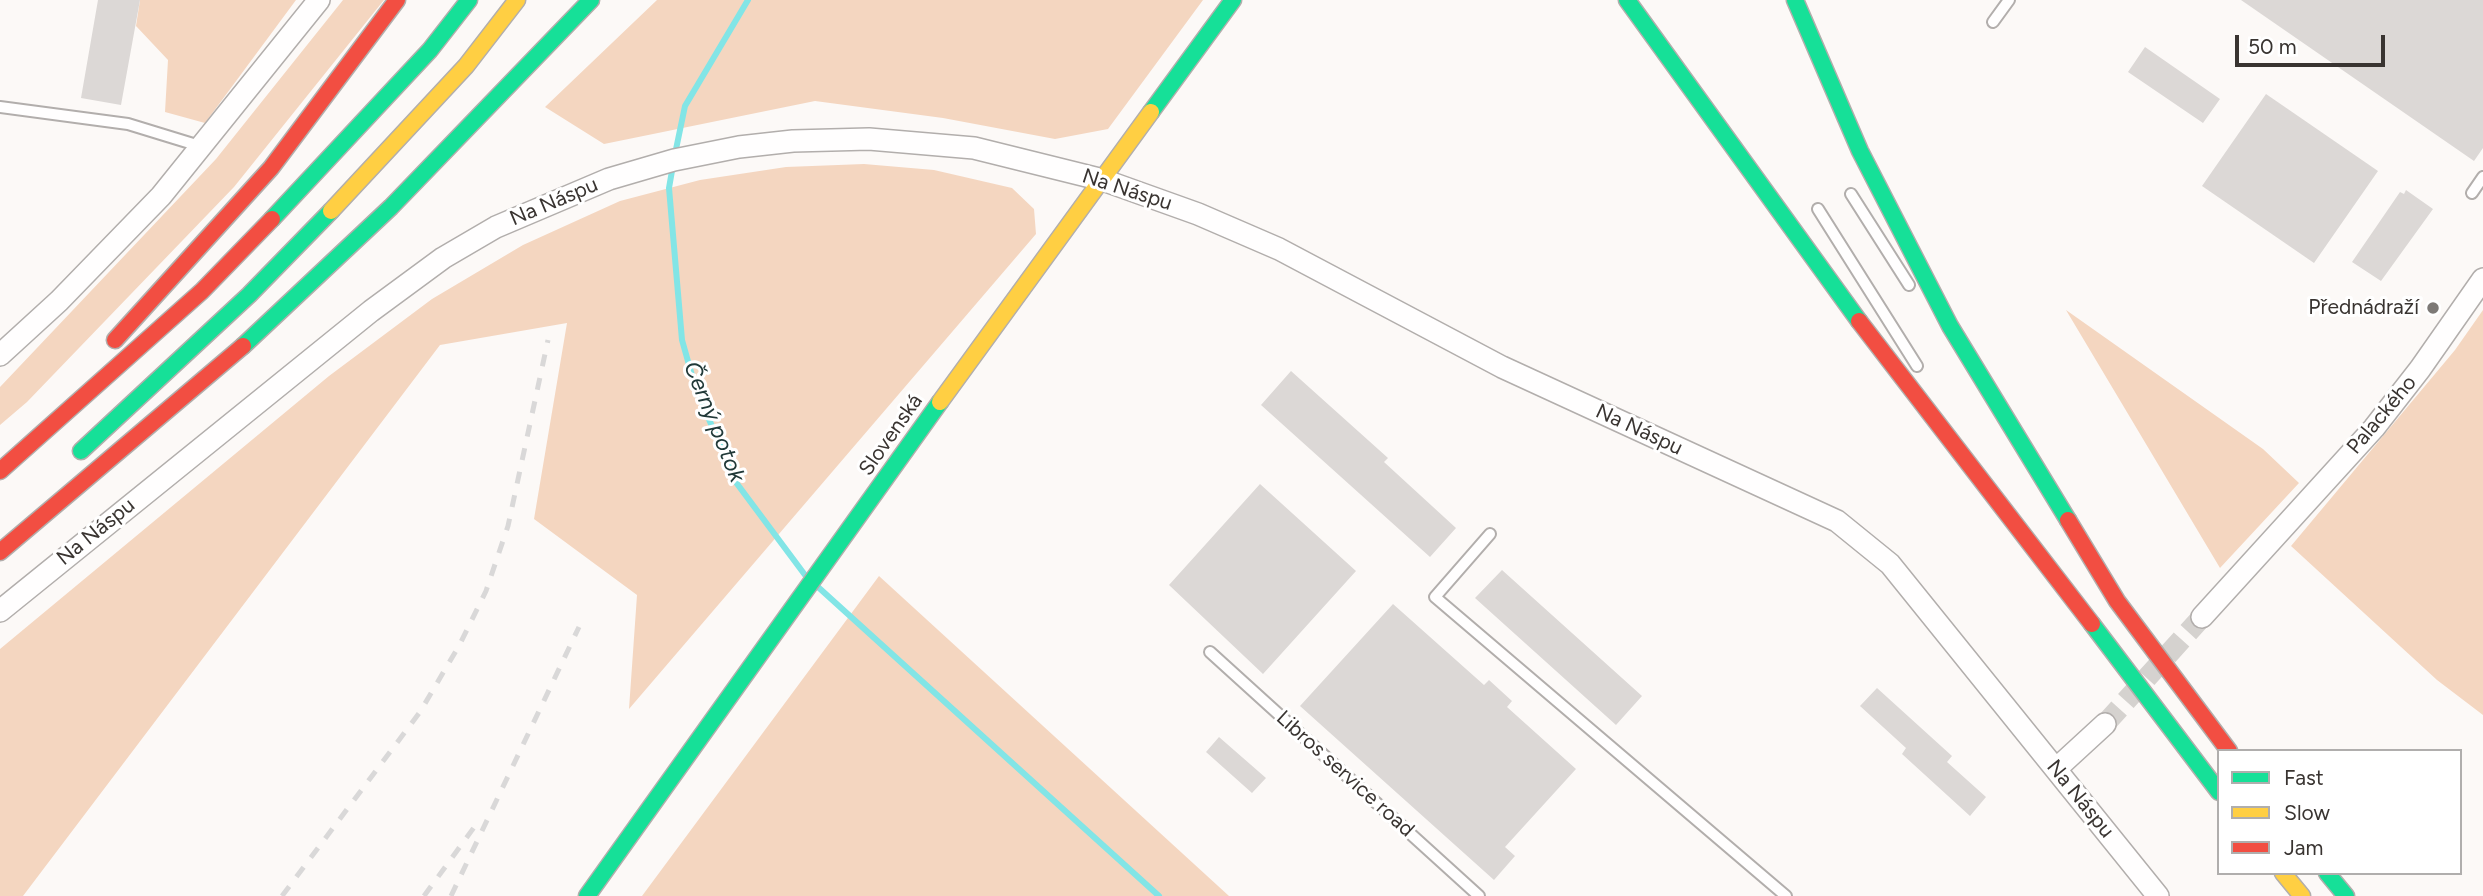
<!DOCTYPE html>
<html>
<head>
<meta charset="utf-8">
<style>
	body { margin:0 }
	#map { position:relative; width:2483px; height:896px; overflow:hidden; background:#fcf9f7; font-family:Figtree,sans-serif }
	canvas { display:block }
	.legend { position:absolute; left:2217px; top:749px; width:245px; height:126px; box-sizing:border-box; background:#fff; border:2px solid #b0aead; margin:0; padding:9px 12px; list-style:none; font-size:21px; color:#393431 }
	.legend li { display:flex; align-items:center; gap:14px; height:35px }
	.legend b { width:35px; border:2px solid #b0aead }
	.scale { position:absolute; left:2235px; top:35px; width:150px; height:32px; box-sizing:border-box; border:4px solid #393431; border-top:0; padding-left:9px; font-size:21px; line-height:24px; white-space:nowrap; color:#393431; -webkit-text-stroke:5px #fff; paint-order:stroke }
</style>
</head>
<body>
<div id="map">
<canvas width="2483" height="896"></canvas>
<ul class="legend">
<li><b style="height:9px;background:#16e098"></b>Fast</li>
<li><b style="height:9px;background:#ffcf43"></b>Slow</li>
<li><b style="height:9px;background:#f24e42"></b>Jam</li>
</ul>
<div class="scale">50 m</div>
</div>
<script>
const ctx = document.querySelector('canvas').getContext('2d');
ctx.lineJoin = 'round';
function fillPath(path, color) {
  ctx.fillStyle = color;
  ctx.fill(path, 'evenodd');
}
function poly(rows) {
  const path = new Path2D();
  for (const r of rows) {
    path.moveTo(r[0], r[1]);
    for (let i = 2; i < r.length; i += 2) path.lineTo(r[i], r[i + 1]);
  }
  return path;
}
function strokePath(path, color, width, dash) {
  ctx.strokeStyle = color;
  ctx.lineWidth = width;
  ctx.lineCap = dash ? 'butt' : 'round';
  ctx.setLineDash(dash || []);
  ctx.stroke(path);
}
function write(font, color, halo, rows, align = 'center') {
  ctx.font = font + ' Figtree,sans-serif';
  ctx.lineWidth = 6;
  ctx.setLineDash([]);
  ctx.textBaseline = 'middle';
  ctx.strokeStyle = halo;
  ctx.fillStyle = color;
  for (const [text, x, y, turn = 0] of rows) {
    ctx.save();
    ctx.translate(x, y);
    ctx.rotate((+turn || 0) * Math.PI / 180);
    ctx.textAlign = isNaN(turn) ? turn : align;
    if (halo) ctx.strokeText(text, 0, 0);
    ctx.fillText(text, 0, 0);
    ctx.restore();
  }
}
fillPath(poly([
	[140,0,296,0,205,123,165,112,168,60,136,26],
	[343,0,384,0,234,187,27,402,0,425,0,387,216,159],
	[657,0,1203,0,1108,129,1055,139,943,118,815,101,604,144,545,107],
	[864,164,934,170,1012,188,1034,209,1036,234,629,709,637,595,534,519,567,323,440,345,23,896,0,896,0,649,329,376,432,299,523,245,620,201,700,180,786,167],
	[2066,310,2263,449,2299,483,2220,568],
	[2483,310,2483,715,2437,680,2291,546,2455,350],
	[879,576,1229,896,642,896]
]), '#f4d6c0');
strokePath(poly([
	[675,154,685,106,748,0],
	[673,165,669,188,682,340,695,386,735,481,805,575],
	[818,587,1159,896]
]), '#82e5e6', 6);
fillPath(poly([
	[98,0,140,0,121,105,81,98],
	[2241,0,2483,0,2483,148,2474,161],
	[2145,47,2220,99,2203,123,2128,72],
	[2266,94,2378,171,2314,263,2202,186],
	[2406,190,2433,209,2381,281,2352,262,2400,192,2404,194],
	[1291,371,1388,458,1384,462,1456,528,1430,557,1261,405],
	[1260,484,1356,571,1263,674,1169,585],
	[1502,570,1642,696,1616,725,1475,598],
	[1393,604,1484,685,1489,680,1512,701,1507,707,1576,769,1505,847,1515,856,1494,880,1300,706],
	[1877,688,1952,756,1947,762,1986,797,1970,816,1902,754,1906,748,1860,706],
	[1219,737,1266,778,1252,793,1206,752]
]), '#dcd8d6');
strokePath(poly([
	[2105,724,2202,617]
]), '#d5d2cf', 21, [21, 10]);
const lane = poly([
	[1993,22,2009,0],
	[0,107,128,124,203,147],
	[2472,193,2483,177],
	[1851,194,1909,285],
	[1818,209,1917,366],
	[1490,534,1435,597,1786,896],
	[1210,652,1479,896]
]);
const street = poly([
	[0,355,59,301,161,196,319,0],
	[0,611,371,311,443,258,496,227,609,179,674,160,739,147,793,141,869,139,974,148,1103,180,1198,214,1279,249,1502,367,1837,521,1890,564,2158,896],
	[2202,617,2374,428,2420,369,2483,279],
	[2056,769,2105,724]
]);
const fast = poly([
	[1627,0,1859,321],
	[1795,0,1860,151,1950,326,2068,520],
	[1151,112,1233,0],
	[272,219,430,50,469,0],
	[243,346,391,207,591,0],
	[81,451,249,295,331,211],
	[2092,624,2219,792],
	[2327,873,2346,896],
	[587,896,940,402]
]);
const slow = poly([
	[331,211,466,66,517,0],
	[940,402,1151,112],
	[2283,873,2302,896]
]);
const jam = poly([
	[1859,321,2092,624],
	[115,340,271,168,397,0],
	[0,471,202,291,272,219],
	[2068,520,2117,601,2229,751],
	[0,552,243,346]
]);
strokePath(lane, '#b2aeac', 14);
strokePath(street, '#b2aeac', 24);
strokePath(fast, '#b2aeac', 19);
strokePath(slow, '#b2aeac', 19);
strokePath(jam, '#b2aeac', 19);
strokePath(lane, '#fffefe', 10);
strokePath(street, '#fffefe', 21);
strokePath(fast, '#16e098', 16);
strokePath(slow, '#ffcf43', 16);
strokePath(jam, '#f24e42', 16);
strokePath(poly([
	[282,896,420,712,460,644,486,591,508,526,548,340],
	[424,896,478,822],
	[451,896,579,627]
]), '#d9d8d8', 5, [12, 12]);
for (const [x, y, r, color] of [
	[2433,308,7,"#7d7976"]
]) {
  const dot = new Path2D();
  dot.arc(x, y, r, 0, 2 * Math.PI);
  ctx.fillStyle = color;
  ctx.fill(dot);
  strokePath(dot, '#fff', 2.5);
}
write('21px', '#393431', '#fff', [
	["Na Náspu",1127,190,18],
	["Na Náspu",554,202,-23],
	["Palackého",2382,415,-50],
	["Na Náspu",1639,430,25],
	["Slovenská",891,435,-55],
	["Na Náspu",96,532,-39],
	["Libros service road",1345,774,42],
	["Na Náspu",2080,799,51]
]);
write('21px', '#393431', '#fff', [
	["Přednádraží",2419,308]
], 'right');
write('italic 23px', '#213938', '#fff', [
	["Černý potok",714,422,68]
]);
</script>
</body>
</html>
